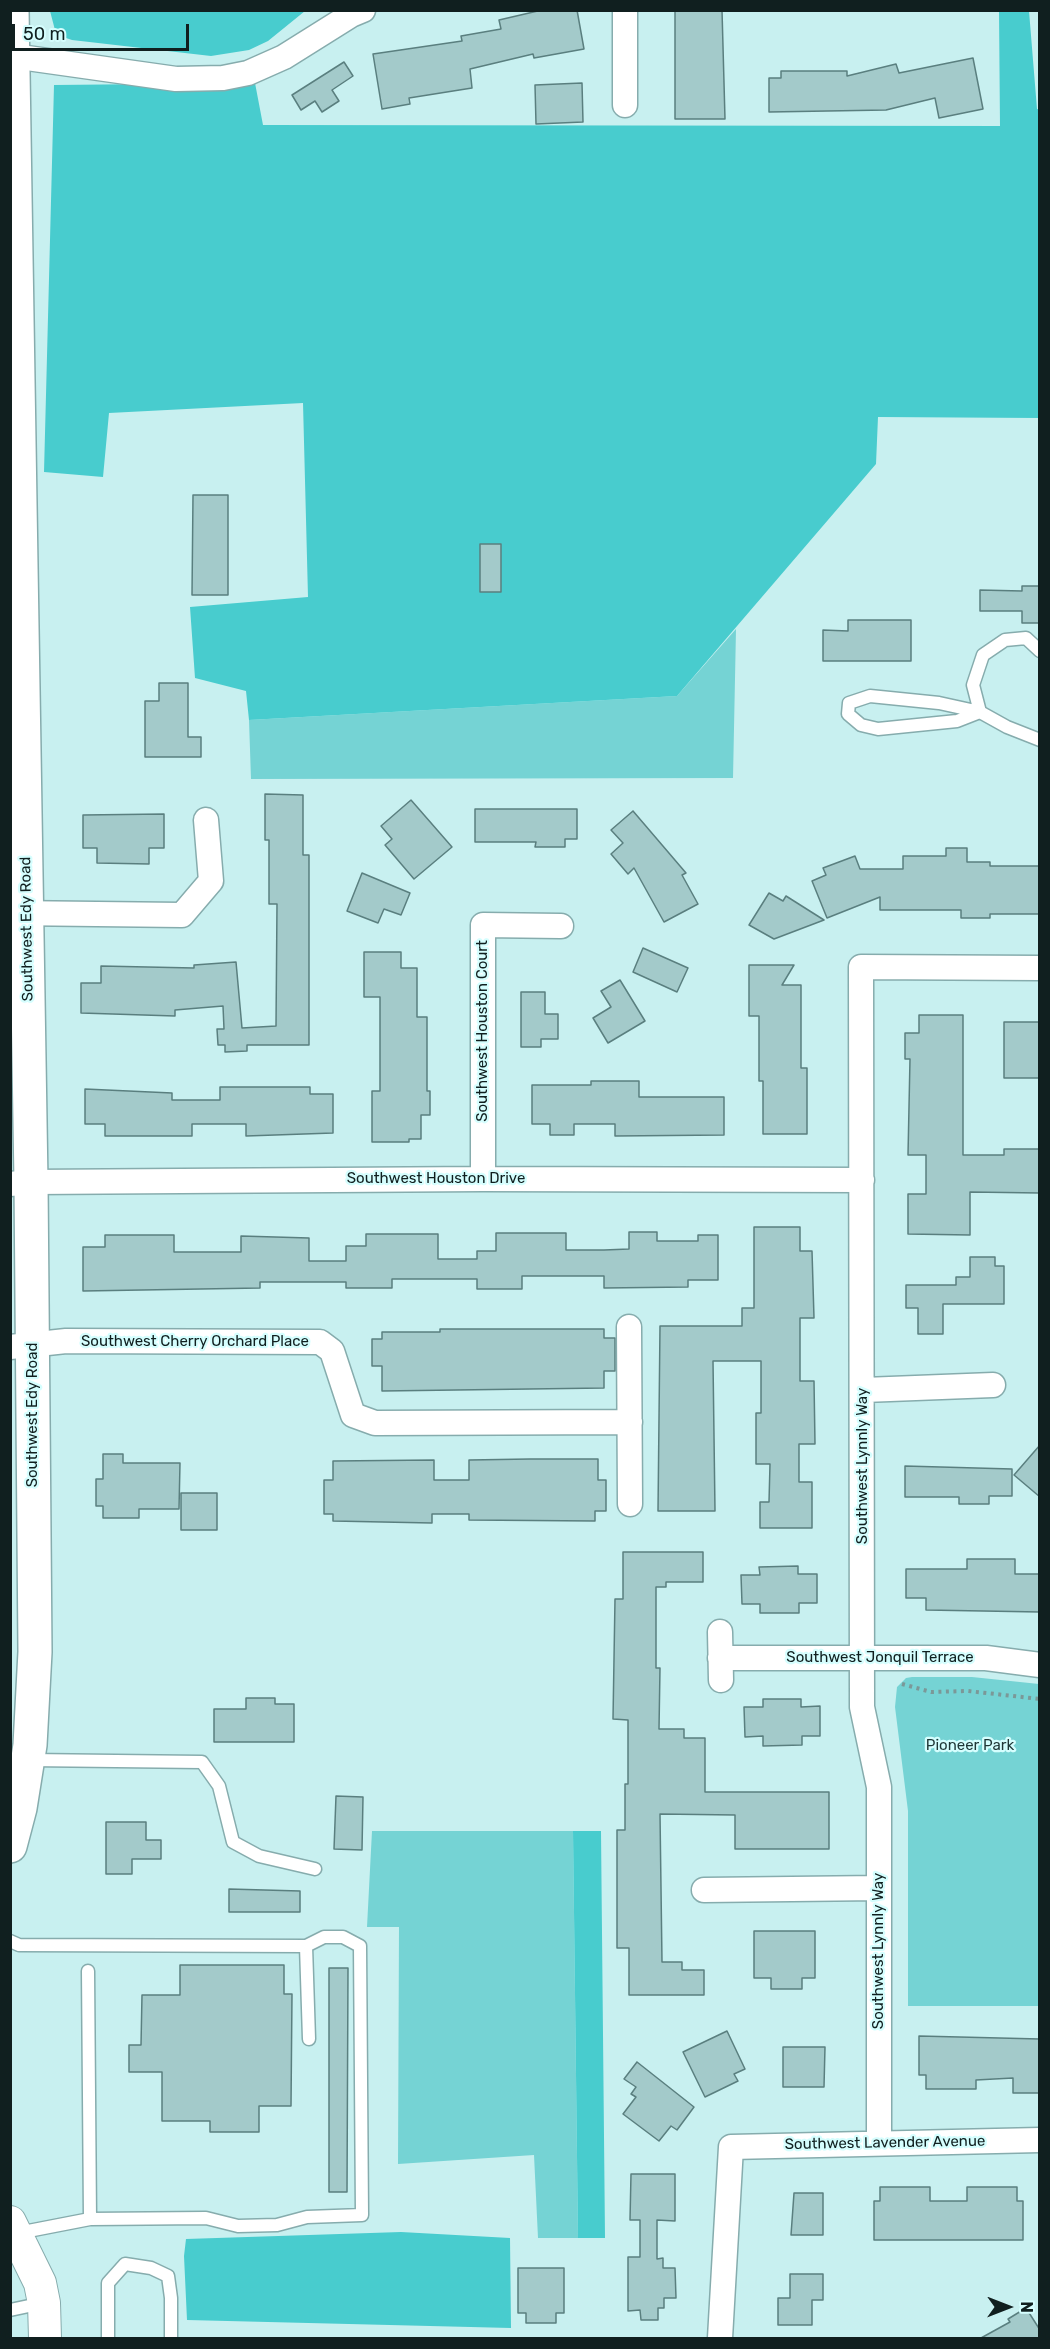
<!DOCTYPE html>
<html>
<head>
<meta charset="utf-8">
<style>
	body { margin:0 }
	#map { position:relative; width:1050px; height:2349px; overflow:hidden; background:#c8f0f0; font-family:Rubik,sans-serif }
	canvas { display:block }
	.frame { position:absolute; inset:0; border:12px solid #101f1f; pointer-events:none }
	.north { position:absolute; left:978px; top:2277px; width:60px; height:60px; -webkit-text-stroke:4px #d5fefe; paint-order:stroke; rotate:90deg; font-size:16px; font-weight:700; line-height:24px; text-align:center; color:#101f1f }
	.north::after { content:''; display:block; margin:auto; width:21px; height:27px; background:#101f1f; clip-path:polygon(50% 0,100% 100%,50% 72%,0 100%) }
	.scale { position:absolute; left:12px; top:24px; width:177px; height:27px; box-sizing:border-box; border:3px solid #101f1f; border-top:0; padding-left:8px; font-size:18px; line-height:21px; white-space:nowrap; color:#101f1f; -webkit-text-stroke:4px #d5fefe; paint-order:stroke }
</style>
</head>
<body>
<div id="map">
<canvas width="1050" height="2349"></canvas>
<div class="frame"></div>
<div class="north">N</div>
<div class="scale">50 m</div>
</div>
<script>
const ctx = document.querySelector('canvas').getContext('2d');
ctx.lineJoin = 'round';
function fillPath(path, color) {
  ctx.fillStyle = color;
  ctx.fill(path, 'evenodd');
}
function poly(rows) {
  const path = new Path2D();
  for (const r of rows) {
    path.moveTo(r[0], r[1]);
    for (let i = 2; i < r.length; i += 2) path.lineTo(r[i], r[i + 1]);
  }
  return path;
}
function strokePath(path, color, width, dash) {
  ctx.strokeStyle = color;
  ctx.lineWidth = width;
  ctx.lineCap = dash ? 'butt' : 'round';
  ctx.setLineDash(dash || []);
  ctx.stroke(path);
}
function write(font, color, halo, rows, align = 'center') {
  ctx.font = font + ' Rubik,sans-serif';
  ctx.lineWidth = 4.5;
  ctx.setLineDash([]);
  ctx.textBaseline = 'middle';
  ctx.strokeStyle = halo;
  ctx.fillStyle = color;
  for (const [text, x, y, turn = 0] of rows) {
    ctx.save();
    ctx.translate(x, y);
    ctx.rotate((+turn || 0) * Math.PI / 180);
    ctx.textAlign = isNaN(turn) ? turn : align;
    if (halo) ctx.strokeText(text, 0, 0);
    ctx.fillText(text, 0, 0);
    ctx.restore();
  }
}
fillPath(poly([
	[736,629,733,778,251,779,249,720,677,696],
	[912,1677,972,1677,1039,1684,1039,2006,908,2006,908,1811,895,1707,897,1687,906,1678],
	[372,1831,573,1831,578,2238,538,2238,534,2155,398,2164,399,1927,367,1927]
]), '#75d3d4');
fillPath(poly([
	[50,11,50,10,305,11,268,41,249,50,211,56,72,40,60,36,55,30],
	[999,11,1029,11,1037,109,1040,110,1039,418,878,417,876,464,677,696,249,720,246,691,195,678,190,607,308,597,303,403,109,413,103,477,44,472,54,85,255,83,263,125,1000,126],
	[573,1831,601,1831,605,2238,578,2238],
	[401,2232,510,2238,511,2328,187,2320,184,2256,186,2239]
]), '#48ccce');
const building = poly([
	[542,10,577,10,584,49,534,58,533,54,470,69,472,88,409,98,410,104,382,109,373,54,462,41,461,36,501,29,499,20,542,10],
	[675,10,722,10,725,119,675,119,675,10],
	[973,58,983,109,939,118,935,98,886,110,769,112,769,78,781,78,781,71,847,71,847,76,896,64,899,73,973,58],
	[344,62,353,76,332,90,339,101,322,112,315,101,301,110,292,95,344,62],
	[582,83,583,122,536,124,535,85,582,83],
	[193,495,228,495,228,595,192,595,193,495],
	[480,544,501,544,501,592,480,592,480,544],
	[1022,586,1040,586,1040,623,1022,623,1022,611,980,611,980,590,1022,591,1022,586],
	[848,620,911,620,911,661,823,661,823,630,848,631,848,620],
	[159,683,188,683,188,737,201,737,201,757,145,757,145,701,159,701,159,683],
	[265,794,303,795,303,855,309,855,309,1045,247,1045,247,1051,225,1052,225,1045,218,1045,217,1029,224,1029,223,1006,175,1010,175,1016,81,1013,81,983,101,983,101,966,194,968,194,965,236,962,242,1028,276,1026,277,904,269,904,269,840,265,840,265,794],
	[411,800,452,847,414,879,385,845,392,839,381,826,411,800],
	[475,809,577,809,577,839,565,839,565,847,535,847,536,842,475,842,475,809],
	[633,811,686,873,682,875,698,904,664,922,634,868,628,874,611,854,623,843,611,830,633,811],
	[164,814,164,848,149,848,149,864,97,863,97,848,83,848,83,815,164,814],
	[946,848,967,848,967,862,990,862,990,866,1040,866,1040,914,990,914,990,918,961,918,961,910,880,910,880,897,827,918,812,881,826,875,823,868,855,856,860,869,903,869,903,856,946,856,946,848],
	[362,873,410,893,401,915,384,909,378,923,347,911,362,873],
	[769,893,783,901,786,896,824,920,774,939,749,925,769,893],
	[643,948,688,968,677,992,633,972,643,948],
	[364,952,401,952,401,968,417,968,417,1017,427,1017,427,1091,430,1091,430,1115,421,1115,421,1139,409,1139,409,1142,372,1142,372,1091,380,1091,380,997,364,997,364,952],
	[749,965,794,965,782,985,801,985,801,1068,807,1068,807,1134,763,1134,763,1081,759,1081,759,1016,749,1016,749,965],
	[620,980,645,1021,608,1043,593,1018,611,1007,601,991,620,980],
	[521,992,545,992,545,1014,558,1014,558,1039,541,1039,541,1047,521,1047,521,992],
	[919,1015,963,1015,963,1155,1004,1155,1004,1149,1040,1149,1040,1193,970,1192,970,1235,908,1234,908,1194,926,1194,926,1155,908,1155,910,1059,905,1059,905,1033,919,1033,919,1015],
	[1004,1022,1040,1022,1040,1078,1004,1078,1004,1022],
	[591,1081,639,1081,639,1097,724,1097,724,1135,615,1136,615,1124,574,1124,574,1135,550,1135,550,1124,532,1124,532,1085,591,1085,591,1081],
	[220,1087,310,1087,310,1094,333,1094,333,1133,246,1136,246,1124,192,1124,192,1136,105,1136,105,1124,85,1124,85,1089,172,1093,172,1100,220,1100,220,1087],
	[754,1227,800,1227,800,1251,812,1251,814,1318,800,1318,800,1381,814,1381,815,1444,799,1444,799,1482,812,1482,812,1528,760,1528,760,1502,769,1502,770,1464,756,1464,756,1413,761,1413,761,1361,713,1361,715,1511,658,1511,660,1326,742,1326,742,1308,754,1308,754,1227],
	[629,1232,657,1232,657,1241,698,1241,698,1235,718,1235,718,1280,688,1280,688,1287,604,1288,604,1276,522,1276,522,1289,477,1289,477,1279,392,1279,392,1288,346,1288,346,1282,260,1282,260,1288,83,1291,83,1247,105,1247,105,1235,174,1235,174,1252,241,1252,241,1236,309,1238,309,1261,346,1261,346,1246,366,1246,366,1234,438,1234,438,1259,477,1259,477,1251,496,1251,496,1233,566,1233,566,1250,604,1250,629,1249,629,1232],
	[970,1257,995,1257,995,1266,1004,1266,1004,1304,943,1304,943,1334,918,1334,918,1308,906,1308,906,1285,956,1285,956,1277,970,1277,970,1257],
	[440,1329,604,1329,604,1338,615,1338,615,1371,604,1371,604,1388,382,1391,382,1366,372,1366,372,1339,382,1339,382,1332,440,1332,440,1329],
	[1040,1445,1040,1497,1014,1475,1040,1445],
	[103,1454,123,1454,123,1463,180,1463,179,1509,139,1509,139,1518,103,1518,103,1506,96,1506,96,1479,103,1479,103,1454],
	[530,1459,598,1459,598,1480,606,1480,606,1511,595,1511,595,1521,469,1520,469,1514,432,1514,432,1523,333,1521,333,1514,324,1514,324,1480,333,1480,333,1461,434,1460,434,1480,469,1480,469,1460,530,1459],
	[905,1466,1012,1469,1012,1496,989,1496,989,1504,959,1504,959,1497,905,1497,905,1466],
	[181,1493,217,1493,217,1530,181,1530,181,1493],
	[623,1552,703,1552,703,1582,666,1582,666,1587,656,1587,656,1668,660,1668,659,1729,684,1729,684,1738,705,1738,705,1792,829,1792,829,1849,735,1849,735,1815,660,1814,662,1962,682,1962,682,1970,704,1970,704,1995,629,1995,629,1948,617,1948,617,1830,625,1830,625,1784,628,1784,628,1720,613,1719,615,1599,623,1599,623,1552],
	[967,1559,1015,1559,1015,1574,1040,1574,1040,1612,926,1610,926,1598,906,1598,906,1569,967,1569,967,1559],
	[798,1566,798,1574,817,1574,817,1603,799,1603,799,1613,760,1613,760,1604,742,1604,741,1575,760,1575,759,1567,798,1566],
	[246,1698,275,1698,275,1704,294,1704,294,1742,214,1742,214,1709,246,1709,246,1698],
	[763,1699,801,1699,801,1707,820,1706,820,1736,802,1736,802,1745,763,1746,763,1736,745,1737,744,1707,763,1707,763,1699],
	[336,1796,363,1797,362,1850,334,1849,336,1796],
	[106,1822,146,1822,146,1840,161,1840,161,1859,132,1859,132,1874,106,1874,106,1822],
	[229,1889,300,1891,300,1912,229,1912,229,1889],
	[754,1931,815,1931,815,1978,802,1978,802,1989,771,1989,771,1978,754,1978,754,1931],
	[180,1965,284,1965,284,1994,292,1994,291,2106,259,2106,259,2132,210,2132,210,2121,162,2121,162,2072,129,2072,129,2045,141,2045,142,1995,180,1995,180,1965],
	[329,1968,348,1968,347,2192,329,2192,329,1968],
	[727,2031,745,2069,734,2074,738,2081,705,2097,683,2052,727,2031],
	[919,2036,1040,2039,1040,2093,1013,2093,1013,2078,976,2080,976,2089,926,2089,926,2075,919,2075,919,2036],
	[783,2047,825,2047,824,2087,783,2087,783,2047],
	[637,2062,694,2107,677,2130,671,2126,659,2141,623,2114,636,2097,631,2094,636,2087,624,2079,637,2062],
	[631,2174,675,2174,675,2221,657,2220,657,2259,663,2258,663,2268,675,2268,676,2298,664,2298,664,2308,658,2308,658,2320,641,2320,640,2310,628,2311,628,2257,640,2257,640,2220,630,2220,631,2174],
	[880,2187,930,2187,930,2201,967,2201,967,2187,1017,2187,1017,2201,1023,2201,1023,2240,874,2240,874,2201,880,2201,880,2187],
	[794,2193,823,2193,823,2235,791,2235,794,2193],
	[518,2268,564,2268,564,2313,556,2313,556,2323,526,2323,526,2313,518,2313,518,2268],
	[790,2274,823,2274,823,2300,812,2300,812,2325,778,2325,778,2298,790,2298,790,2274],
	[1026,2308,1040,2330,1040,2338,981,2338,1010,2322,1008,2319,1026,2308]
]);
fillPath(building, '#a3caca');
strokePath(building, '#5a7f7f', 1.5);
const service = poly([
	[1040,651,1026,638,1005,640,983,655,973,685,980,712,1007,727,1040,740],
	[870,696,939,703,980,712,957,721,878,729,861,725,848,714,849,703,870,696],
	[29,1760,202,1762,219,1786,233,1842,259,1856,315,1869],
	[10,1941,19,1945,306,1946,309,2039],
	[88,1971,90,2219],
	[18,2233,90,2219,206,2218,238,2226,277,2225,307,2217,362,2215,360,1946,343,1937,324,1937,306,1946],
	[10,2310,43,2303],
	[108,2338,108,2283,125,2264,151,2268,168,2276,171,2298,171,2338]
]);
const minor = poly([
	[13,56,176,79,223,78,248,73,284,57,351,15,363,10],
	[625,105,625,10],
	[11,913,182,915,211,881,206,820],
	[483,1179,483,925,561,926],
	[10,1184,31,1182,483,1179,862,1180],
	[629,1327,630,1504],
	[10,1347,66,1341,320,1342,332,1351,353,1415,375,1423,630,1422],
	[864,1390,993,1385],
	[720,1632,721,1680],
	[720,1658,986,1658,1040,1665],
	[704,1890,879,1888],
	[879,2142,879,1787,862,1707,861,967,1040,968],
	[720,2338,731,2147,1040,2140]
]);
const tertiary = poly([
	[10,2222,40,2283,44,2303,45,2338]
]);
const secondary = poly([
	[10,1846,20,1808,30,1745,35,1652,31,1182,12,10]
]);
strokePath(service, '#86acad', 15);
strokePath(minor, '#86acad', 27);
strokePath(tertiary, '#86acad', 34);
strokePath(secondary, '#86acad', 36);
strokePath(poly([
	[902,1684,931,1692,968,1691,1040,1699]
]), '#7b9898', 4, [3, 4.5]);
strokePath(service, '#fff', 12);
strokePath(minor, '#fff', 24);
strokePath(tertiary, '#fff', 32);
strokePath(secondary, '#fff', 33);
write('15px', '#101f1f', '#d5fefe', [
	["Southwest Edy Road",27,929,-91],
	["Southwest Houston Court",483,1031,-90],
	["Southwest Houston Drive",436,1179],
	["Southwest Cherry Orchard Place",195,1342],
	["Southwest Edy Road",33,1415,-90],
	["Southwest Lynnly Way",863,1466,-90],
	["Southwest Jonquil Terrace",880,1658],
	["Southwest Lynnly Way",879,1951,-90],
	["Southwest Lavender Avenue",885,2143,-1]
]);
write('15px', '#1f3636', '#d5fefe', [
	["Pioneer Park",970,1746]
]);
</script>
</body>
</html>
